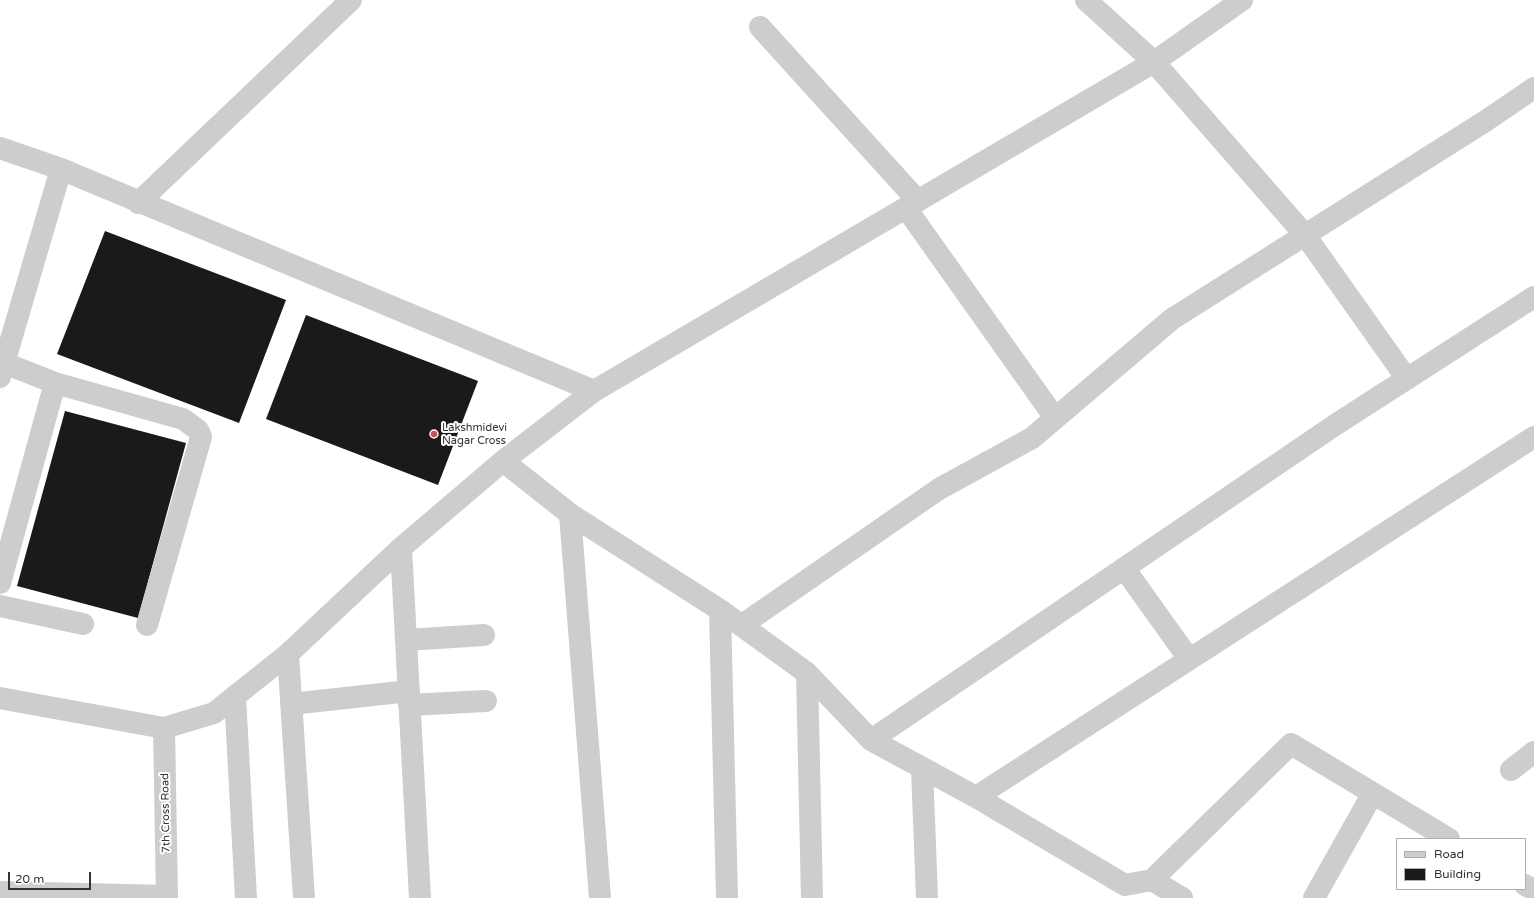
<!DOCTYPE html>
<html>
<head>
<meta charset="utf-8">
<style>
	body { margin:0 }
	#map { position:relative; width:1534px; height:898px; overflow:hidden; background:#fff; font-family:"Varela Round",sans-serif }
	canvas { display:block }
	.legend { position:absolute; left:1396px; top:838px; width:130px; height:52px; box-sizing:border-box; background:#fff; border:1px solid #adadad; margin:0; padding:5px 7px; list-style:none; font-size:12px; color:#333 }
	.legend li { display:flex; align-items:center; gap:8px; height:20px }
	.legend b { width:20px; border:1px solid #adadad }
	.scale { position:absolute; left:8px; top:872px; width:83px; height:18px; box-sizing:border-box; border:2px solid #333; border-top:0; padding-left:5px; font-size:12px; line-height:14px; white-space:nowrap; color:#333; -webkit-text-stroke:3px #fff; paint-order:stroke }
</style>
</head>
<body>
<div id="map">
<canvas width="1534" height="898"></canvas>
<ul class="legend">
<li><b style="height:5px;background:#cdcdcd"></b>Road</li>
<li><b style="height:11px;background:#1a1a1a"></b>Building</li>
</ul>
<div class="scale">20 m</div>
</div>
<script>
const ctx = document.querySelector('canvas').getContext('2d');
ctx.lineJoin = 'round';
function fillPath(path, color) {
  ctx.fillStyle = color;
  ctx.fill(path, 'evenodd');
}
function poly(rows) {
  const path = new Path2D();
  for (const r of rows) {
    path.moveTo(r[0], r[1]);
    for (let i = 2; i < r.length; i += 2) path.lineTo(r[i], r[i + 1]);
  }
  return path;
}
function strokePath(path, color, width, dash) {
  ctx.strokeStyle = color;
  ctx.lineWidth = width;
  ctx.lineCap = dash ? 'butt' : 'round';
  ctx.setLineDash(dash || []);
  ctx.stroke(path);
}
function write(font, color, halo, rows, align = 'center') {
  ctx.font = font + ' "Varela Round",sans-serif';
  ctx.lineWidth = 4;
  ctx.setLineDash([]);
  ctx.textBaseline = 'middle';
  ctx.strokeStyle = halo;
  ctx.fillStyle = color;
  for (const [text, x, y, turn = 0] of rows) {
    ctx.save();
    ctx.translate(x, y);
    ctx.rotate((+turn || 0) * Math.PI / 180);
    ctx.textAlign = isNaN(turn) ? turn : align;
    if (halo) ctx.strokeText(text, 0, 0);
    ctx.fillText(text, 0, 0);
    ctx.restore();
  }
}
fillPath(poly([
	[105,231,286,300,239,423,57,354],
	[306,315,478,381,438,485,266,419],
	[65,411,186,443,138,618,17,586]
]), '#1a1a1a');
strokePath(poly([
	[1086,0,1154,62,1305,235,1407,379],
	[760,27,918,201],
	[0,148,61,169,594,391],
	[138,203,351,0],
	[906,208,1055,418],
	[4,363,55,383,183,419,198,430,201,437,147,625],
	[0,377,61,169],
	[570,514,600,898],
	[401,548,420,898],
	[1124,568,1189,659],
	[0,583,55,383],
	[0,606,83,624],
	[720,610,727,898],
	[742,625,939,489,1032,438,1172,319,1484,122,1534,88],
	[406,640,484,635],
	[288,654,304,898],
	[807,673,871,740,976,797,1125,885,1152,880,1182,898],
	[235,696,246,898],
	[0,698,164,728,214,713,288,654,401,548,503,461],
	[291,704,409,691],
	[409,705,486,701],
	[164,728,167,898],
	[871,740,1335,425,1534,297],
	[922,768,927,898],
	[1511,770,1534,752],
	[976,797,1534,437],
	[1152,880,1291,744,1449,839],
	[1525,885,1534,890],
	[0,892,167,896],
	[812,898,807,673,720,610,570,514,503,461,594,391,1154,62,1242,0],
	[1314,898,1373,793]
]), '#cdcdcd', 22);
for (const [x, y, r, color] of [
	[434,434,4,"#d34c59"]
]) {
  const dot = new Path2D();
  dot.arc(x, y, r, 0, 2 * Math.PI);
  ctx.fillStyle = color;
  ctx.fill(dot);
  strokePath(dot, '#fff', 1.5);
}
write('11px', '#333', '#fff', [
	["Lakshmidevi",442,428],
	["Nagar Cross",442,441]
], 'left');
write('11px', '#333', '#fff', [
	["7th Cross Road",166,813,-91]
]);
</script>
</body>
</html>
